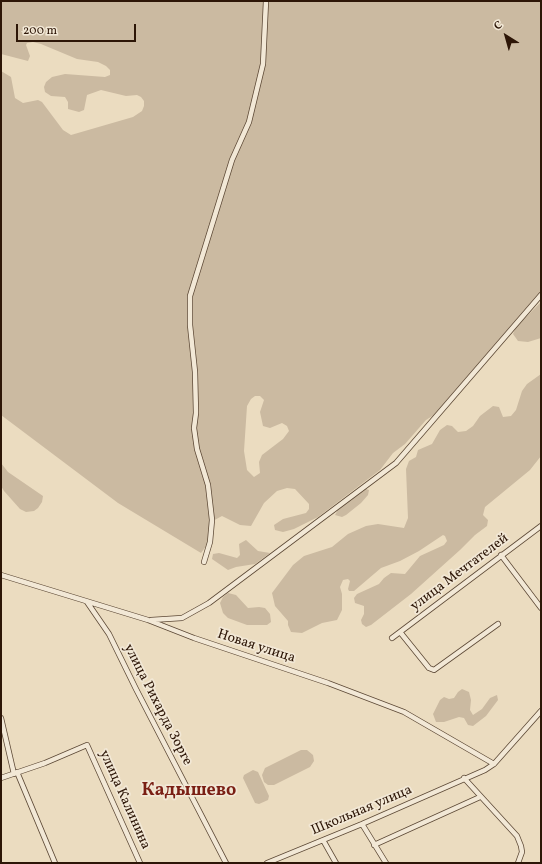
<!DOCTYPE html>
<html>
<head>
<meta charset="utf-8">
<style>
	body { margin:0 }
	#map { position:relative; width:542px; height:864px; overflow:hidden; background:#ebdcc0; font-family:Vollkorn,serif }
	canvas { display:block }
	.frame { position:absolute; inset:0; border:2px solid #2d1607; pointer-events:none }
	.north { position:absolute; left:486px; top:16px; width:40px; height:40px; -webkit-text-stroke:3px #f2e8d6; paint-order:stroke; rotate:323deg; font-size:11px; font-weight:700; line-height:16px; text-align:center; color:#2d1607 }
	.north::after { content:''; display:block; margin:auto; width:14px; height:18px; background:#2d1607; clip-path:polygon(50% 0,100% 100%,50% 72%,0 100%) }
	.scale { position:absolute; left:16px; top:24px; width:120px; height:18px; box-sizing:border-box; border:2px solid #2d1607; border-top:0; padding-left:5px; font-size:12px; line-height:14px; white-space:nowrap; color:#2d1607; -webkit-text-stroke:3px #f2e8d6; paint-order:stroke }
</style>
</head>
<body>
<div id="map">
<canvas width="542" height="864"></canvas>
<div class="frame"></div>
<div class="north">С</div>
<div class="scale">200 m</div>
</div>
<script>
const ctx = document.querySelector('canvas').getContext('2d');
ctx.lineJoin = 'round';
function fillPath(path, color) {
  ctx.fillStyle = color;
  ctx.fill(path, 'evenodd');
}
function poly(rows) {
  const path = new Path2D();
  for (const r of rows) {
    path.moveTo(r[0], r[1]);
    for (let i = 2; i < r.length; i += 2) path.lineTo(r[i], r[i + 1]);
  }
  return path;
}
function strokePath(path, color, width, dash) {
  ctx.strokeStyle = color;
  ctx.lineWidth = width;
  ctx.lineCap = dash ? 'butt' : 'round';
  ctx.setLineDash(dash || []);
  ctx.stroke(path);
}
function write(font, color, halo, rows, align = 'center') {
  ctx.font = font + ' Vollkorn,serif';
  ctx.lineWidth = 3.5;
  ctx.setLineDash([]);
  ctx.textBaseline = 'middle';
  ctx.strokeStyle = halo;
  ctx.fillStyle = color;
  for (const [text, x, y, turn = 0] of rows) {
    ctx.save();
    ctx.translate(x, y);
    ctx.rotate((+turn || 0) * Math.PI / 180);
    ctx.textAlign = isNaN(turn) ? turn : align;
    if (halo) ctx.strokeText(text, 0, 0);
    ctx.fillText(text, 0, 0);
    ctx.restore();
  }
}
fillPath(poly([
	[1,1,541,1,541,291,434,415,426,420,405,444,393,453,380,470,318,517,294,529,283,532,275,530,274,525,283,519,306,513,309,509,309,504,295,489,287,488,277,491,264,503,251,526,240,525,222,516,211,522,207,545,201,553,118,503,1,415,1,71,11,77,15,98,23,103,38,100,42,102,63,130,71,135,133,117,142,111,144,106,144,101,141,97,137,95,126,96,101,90,87,95,84,110,79,112,68,109,68,102,65,97,51,96,45,92,44,87,46,82,52,77,65,74,105,77,110,75,110,70,106,66,98,62,77,59,41,44,33,42,27,43,26,45,30,56,28,61,1,54],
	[255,396,260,396,264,400,260,412,263,426,270,428,282,423,287,426,289,431,283,439,262,455,259,462,260,473,254,477,247,470,244,451,247,406,251,399],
	[541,302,541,338,528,342,518,341,513,334,516,327],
	[541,374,541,456,530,470,485,507,483,515,488,520,487,526,475,535,460,550,411,594,371,625,366,627,362,624,361,620,364,614,364,606,355,603,354,598,357,594,379,584,384,578,391,573,405,574,420,556,444,545,447,541,445,536,443,535,419,551,400,561,381,568,354,591,349,591,348,589,350,581,348,579,343,580,340,587,342,594,342,610,337,620,322,623,302,633,291,632,288,625,288,621,275,606,272,593,293,565,304,556,332,547,348,534,366,526,378,524,404,528,408,518,406,469,409,461,416,457,418,450,432,444,440,430,447,425,452,426,458,432,466,431,473,426,480,416,493,406,499,407,503,417,511,416,516,410,522,391,527,384],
	[1,463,8,472,43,496,42,502,38,508,34,511,26,512,20,509,4,491,1,486],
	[366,489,369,490,368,495,361,503,346,515,342,517,335,515,339,508],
	[246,540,258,551,270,553,255,564,236,567,228,570,212,559,213,554,219,553,237,558,240,555,239,544],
	[228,593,236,595,248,608,259,607,265,608,270,614,271,622,267,625,247,625,228,618,223,613,220,603,223,597],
	[462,689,469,692,471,700,470,710,473,715,482,709,490,698,497,695,498,700,486,716,473,726,468,725,464,718,459,717,444,722,436,722,433,714,440,700,444,697,449,699,454,698,458,692],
	[301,750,307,750,313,755,314,761,310,767,274,785,268,785,264,782,262,775,265,768],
	[253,770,258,772,269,796,268,800,259,804,255,803,243,778,244,775]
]), '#cbbaa1');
const street = poly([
	[501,555,541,608],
	[204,562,210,542,212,520,208,485,197,449,194,428,196,413,195,372,190,325,190,296,232,160,249,122,263,64,266,1],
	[1,575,148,620,194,638,328,683,404,712,494,764],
	[87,602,109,634,136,689,226,863],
	[151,620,182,618,209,603,396,463,541,295],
	[400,632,429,668,434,670,498,624],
	[392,638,541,526],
	[1,718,14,774],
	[17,772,55,863],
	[1,778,45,763,87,745,140,863],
	[464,778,517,836,521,846,522,852,518,863],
	[362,824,386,863],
	[323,840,336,863],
	[374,845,480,797],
	[267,863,362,824,485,770,494,764,541,711]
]);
strokePath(street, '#5c4835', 6);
strokePath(street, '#f2e8d6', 4.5);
write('14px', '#2d1607', '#f2e8d6', [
	["улица Мечтателей",460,573,-37],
	["Новая улица",256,647,18],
	["улица Рихарда Зорге",157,705,63],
	["улица Калинина",124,800,66],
	["Школьная улица",362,811,-23]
]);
write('bold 18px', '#7a1f14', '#f2e8d6', [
	["Кадышево",189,792]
]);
</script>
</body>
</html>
